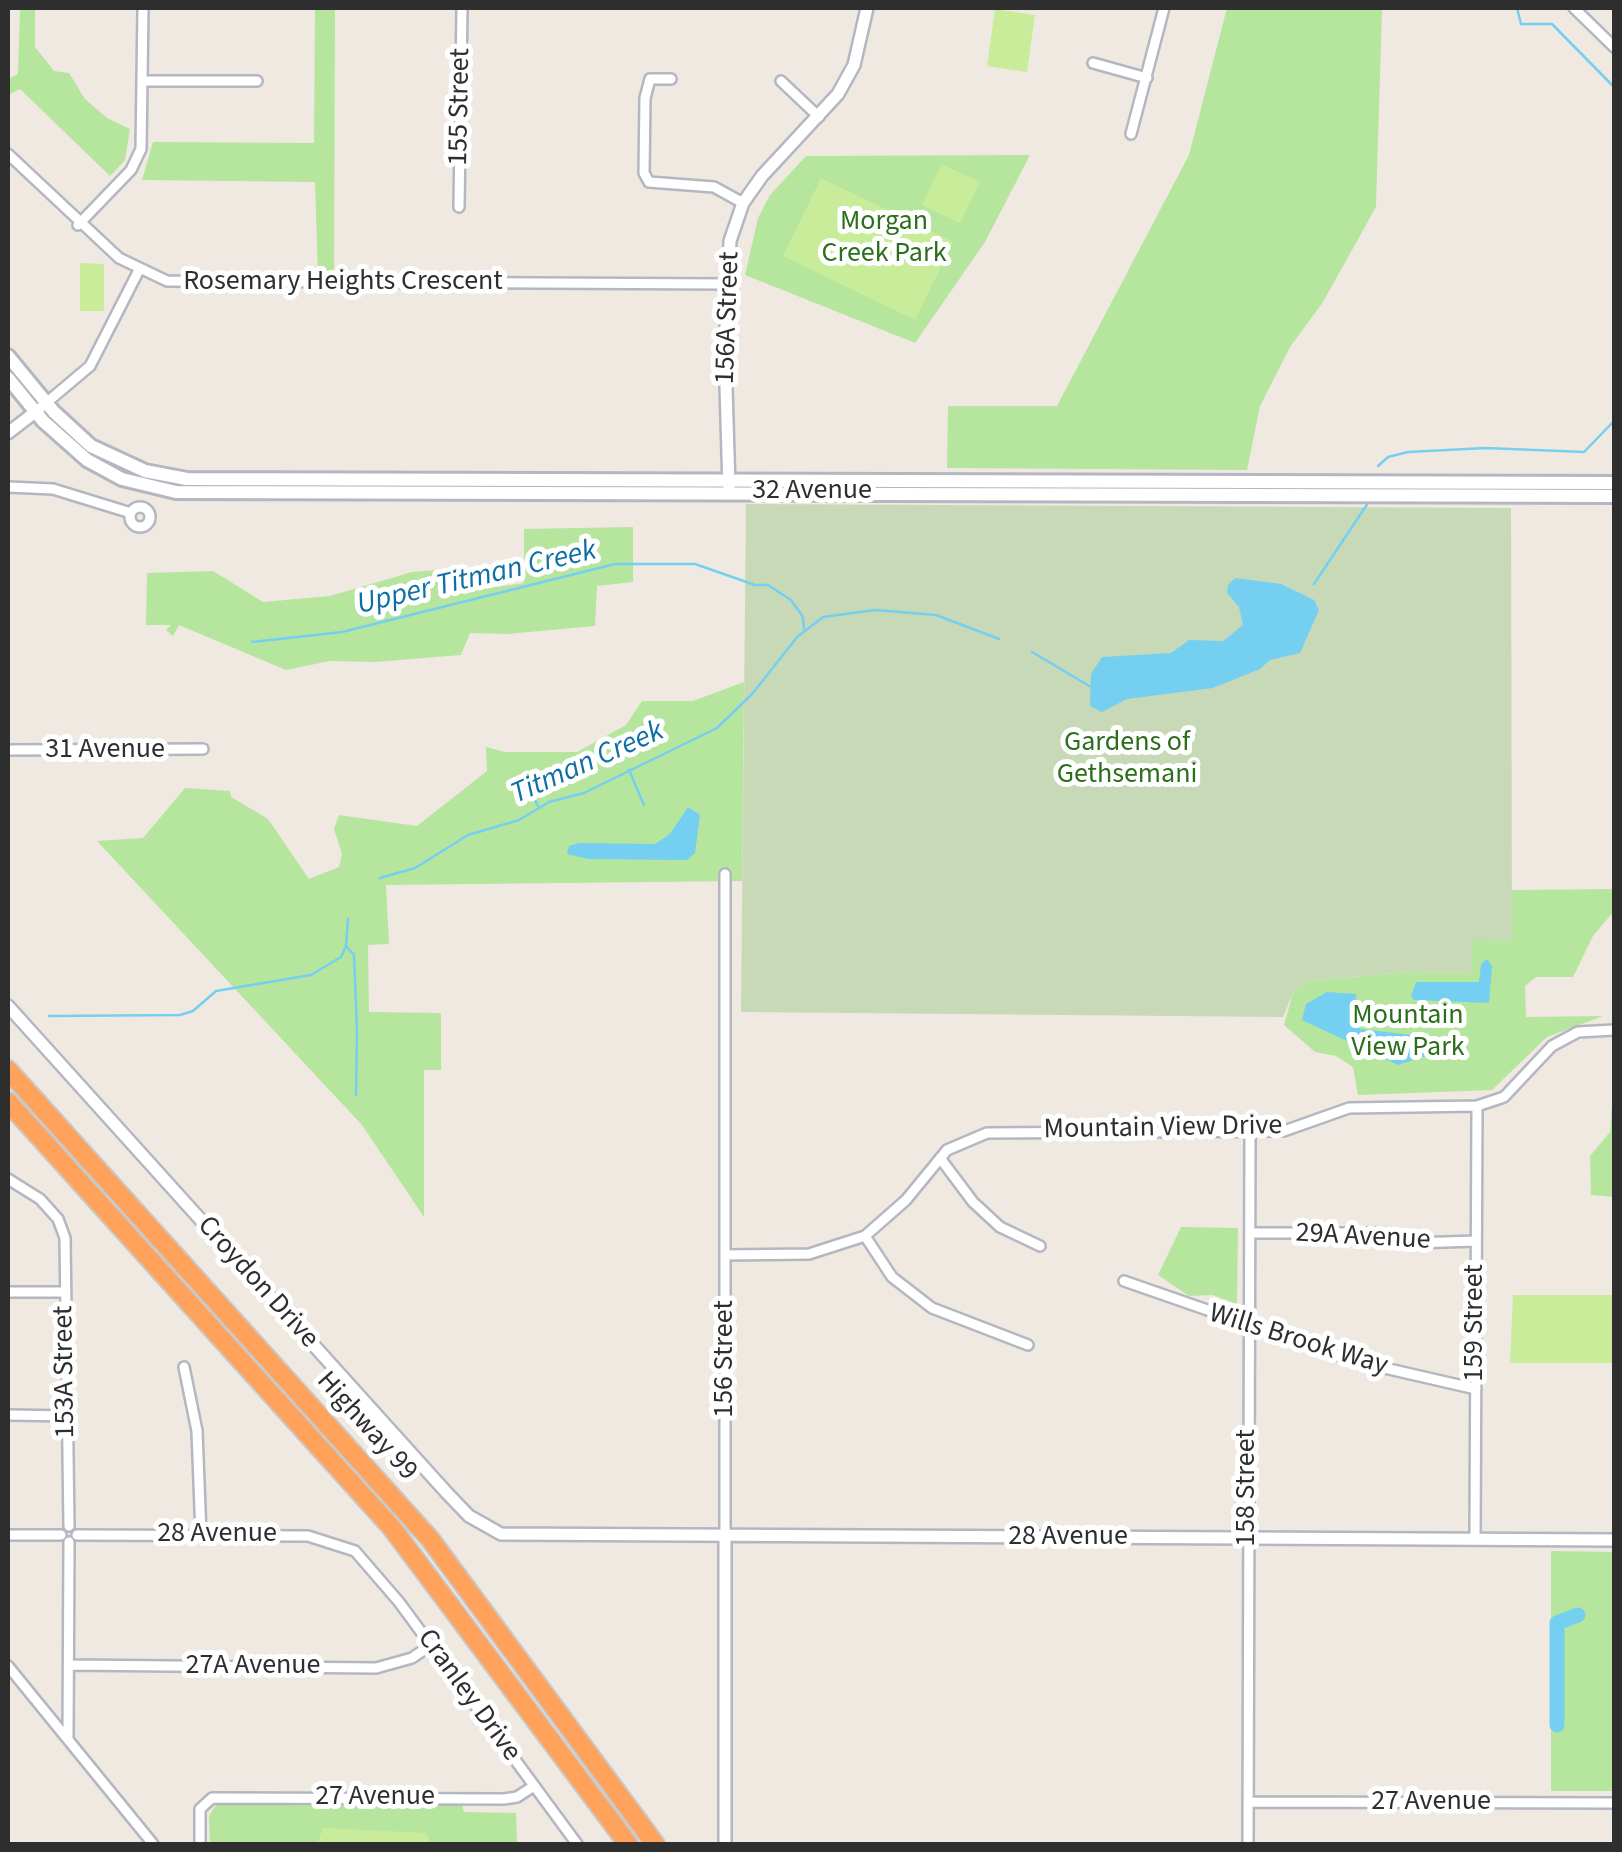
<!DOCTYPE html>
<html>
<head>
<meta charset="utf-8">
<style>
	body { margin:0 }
	#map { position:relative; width:1622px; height:1852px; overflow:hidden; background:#efe9e1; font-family:"Source Sans 3",sans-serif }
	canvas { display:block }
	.frame { position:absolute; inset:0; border:10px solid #2e2e2e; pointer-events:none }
</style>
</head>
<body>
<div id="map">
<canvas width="1622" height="1852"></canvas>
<div class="frame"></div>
</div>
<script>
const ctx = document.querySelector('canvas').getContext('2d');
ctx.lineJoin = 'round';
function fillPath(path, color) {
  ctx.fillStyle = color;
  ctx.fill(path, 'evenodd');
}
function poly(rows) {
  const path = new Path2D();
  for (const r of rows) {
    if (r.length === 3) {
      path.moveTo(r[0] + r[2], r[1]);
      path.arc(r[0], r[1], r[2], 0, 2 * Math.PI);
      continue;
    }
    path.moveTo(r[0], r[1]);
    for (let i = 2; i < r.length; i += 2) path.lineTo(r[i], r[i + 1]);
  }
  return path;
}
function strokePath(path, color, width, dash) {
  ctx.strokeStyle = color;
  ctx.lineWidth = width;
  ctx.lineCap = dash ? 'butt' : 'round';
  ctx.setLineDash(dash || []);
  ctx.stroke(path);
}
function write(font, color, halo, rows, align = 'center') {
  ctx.font = font + ' "Source Sans 3",sans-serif';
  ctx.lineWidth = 10;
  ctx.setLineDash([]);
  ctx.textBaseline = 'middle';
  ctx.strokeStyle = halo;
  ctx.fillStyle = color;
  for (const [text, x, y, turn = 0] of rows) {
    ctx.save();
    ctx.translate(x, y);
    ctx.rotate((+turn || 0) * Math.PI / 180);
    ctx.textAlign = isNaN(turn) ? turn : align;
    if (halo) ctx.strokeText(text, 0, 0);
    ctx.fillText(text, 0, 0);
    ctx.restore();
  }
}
fillPath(poly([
	[20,8,35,8,35,47,54,71,69,73,85,99,107,118,130,129,125,160,110,176,20,89,8,95,8,79,18,74],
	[315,8,335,8,334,278,318,278,315,182,142,180,153,142,314,143],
	[1227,8,1382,8,1376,207,1323,302,1290,347,1260,406,1247,470,947,468,948,406,1057,406,1189,155],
	[1030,155,985,242,915,343,745,275,758,218,770,195,806,156],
	[633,527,633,582,597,586,595,626,507,634,470,633,461,655,375,662,330,661,286,670,179,625,173,636,166,630,171,625,146,625,147,573,213,571,263,602,330,596,412,572,463,568,463,592,524,583,524,529],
	[744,682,742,881,386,885,389,944,368,945,369,1012,441,1013,441,1070,424,1070,424,1217,362,1125,97,841,143,838,185,788,230,791,231,797,268,819,309,879,339,867,342,854,334,829,339,815,417,826,487,771,486,747,505,752,577,752,626,725,642,701,693,701],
	[1614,889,1614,911,1593,936,1573,977,1536,977,1525,986,1526,1017,1603,1016,1547,1037,1492,1090,1358,1095,1353,1067,1336,1056,1315,1052,1284,1025,1293,993,1308,981,1407,972,1472,973,1472,940,1512,940,1512,890],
	[1614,1079,1614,1197,1591,1195,1590,1156,1610,1132],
	[1181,1227,1238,1228,1237,1304,1213,1295,1189,1296,1158,1275],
	[1551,1551,1614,1552,1614,1791,1551,1791],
	[216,1805,462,1805,464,1812,516,1813,517,1844,210,1844,209,1816]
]), '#b6e59e');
fillPath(poly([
	[746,504,1511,508,1512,941,1472,940,1472,973,1407,972,1308,981,1293,993,1283,1017,741,1012]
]), '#c8d9b8');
fillPath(poly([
	[995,9,1035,15,1027,72,987,66],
	[941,164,980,182,960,223,922,205],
	[821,178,953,242,915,320,783,256],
	[80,263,104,264,104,311,80,311],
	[1513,1295,1614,1295,1614,1363,1510,1363],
	[323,1828,426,1833,431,1844,317,1844]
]), '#c9ec9a');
fillPath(poly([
	[1235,578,1281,584,1314,600,1319,610,1300,653,1270,660,1260,669,1213,688,1127,699,1102,712,1090,706,1091,674,1102,657,1171,653,1189,640,1223,641,1243,625,1239,607,1227,593,1228,585],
	[688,807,700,815,695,853,687,860,588,859,567,854,569,846,579,843,655,844,670,834],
	[1487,959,1492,966,1489,1003,1414,1000,1411,996,1416,982,1479,982,1481,964],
	[1327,992,1356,994,1355,1020,1360,1029,1421,1036,1428,1043,1429,1055,1398,1065,1302,1020,1306,1004]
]), '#75cff0');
strokePath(poly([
	[1517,8,1521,24,1552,24,1614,87],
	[1378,466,1388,457,1408,452,1486,448,1584,452,1614,421],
	[1314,584,1368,503],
	[252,642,342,632,615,564,695,564,755,585,768,585,791,600,803,617,804,629],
	[1032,652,1091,687],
	[629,770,644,805],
	[526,780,538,806],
	[380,878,415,868,468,835,519,820,549,802,584,793,717,728,753,693,797,637,823,617,875,610,936,615,999,639],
	[348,919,346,946,354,955,357,1032,356,1095],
	[49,1016,180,1015,193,1011,216,991,311,975,341,957,346,946]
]), '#75cff0', 2.5);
strokePath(poly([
	[1557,1725,1557,1623,1578,1615]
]), '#75cff0', 15);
const minor = poly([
	[1574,8,1614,47],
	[1093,63,1147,78],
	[671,79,650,79,645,98,644,173,649,182,714,187,743,203],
	[143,81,257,81],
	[781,81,819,117],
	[1131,134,1164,8],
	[8,154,119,258,167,281,726,284],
	[459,207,462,8],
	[78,225,131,170,141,149,143,8],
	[46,403,90,366,139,270],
	[8,487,53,489,131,513],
	[140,517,10],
	[8,750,203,749],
	[725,874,725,1538],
	[940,1158,973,1202,1000,1227,1040,1246],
	[8,1179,40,1199,58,1219,65,1238,69,1526],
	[1250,1233,1378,1233,1414,1243,1476,1241],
	[865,1236,892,1277,932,1308,1028,1345],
	[725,1255,809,1254,865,1236,906,1200,947,1150,987,1133,1284,1131,1349,1108,1477,1106,1504,1097,1552,1046,1578,1032,1614,1030],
	[1124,1281,1354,1361,1476,1389],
	[8,1292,64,1292],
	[184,1367,197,1431,201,1535],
	[8,1415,67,1416],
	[8,1535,61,1535],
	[77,1535,308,1536,355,1551,399,1602,577,1844],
	[1475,1539,1477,1106],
	[69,1665,376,1668,412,1658,431,1645],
	[8,1666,153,1844],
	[68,1738,69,1542],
	[1248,1802,1614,1803],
	[200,1844,200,1809,212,1798,504,1799,517,1797,534,1786],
	[1248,1844,1250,1132]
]);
const tertiary = poly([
	[8,433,39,409],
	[729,489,725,352,730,241,743,203,762,176,838,94,854,65,867,8],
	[8,1006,446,1492,469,1516,501,1534,1614,1540],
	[725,1538,725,1844]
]);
const secondary = poly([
	[8,356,54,412,91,446,145,471,187,479,1614,483],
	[8,378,43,421,87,460,122,479,176,492,1614,496]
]);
const motorway = poly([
	[8,1070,430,1539,655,1844],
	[8,1102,392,1528,628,1844]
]);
strokePath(minor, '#b4b7c1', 14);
strokePath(tertiary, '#b4b7c1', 16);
strokePath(secondary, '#b4b7c1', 18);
strokePath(motorway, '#c9c9c9', 22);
strokePath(minor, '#fff', 9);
strokePath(tertiary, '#fff', 11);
strokePath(secondary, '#fff', 12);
strokePath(motorway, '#ffa35c', 18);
write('28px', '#2e2e2e', '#fff', [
	["155 Street",461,107,-89],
	["Rosemary Heights Crescent",343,283],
	["156A Street",729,318,-88],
	["32 Avenue",812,492],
	["31 Avenue",105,751],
	["Mountain View Drive",1163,1129,-1],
	["29A Avenue",1363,1238,3],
	["Croydon Drive",257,1283,48],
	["159 Street",1476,1323,-90],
	["Wills Brook Way",1298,1341,17],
	["156 Street",726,1359,-90],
	["153A Street",66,1372,-91],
	["Highway 99",366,1427,48],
	["158 Street",1248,1488,-90],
	["28 Avenue",217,1535],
	["28 Avenue",1068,1538],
	["27A Avenue",253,1667],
	["Cranley Drive",468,1696,54],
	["27 Avenue",375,1798],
	["27 Avenue",1431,1803]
]);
write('28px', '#2c6e1b', '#fff', [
	["Morgan",884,223],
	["Creek Park",884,255],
	["Gardens of",1127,744],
	["Gethsemani",1127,776],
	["Mountain",1408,1017],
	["View Park",1408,1049]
]);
write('italic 30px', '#0d6fa3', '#fff', [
	["Upper Titman Creek",477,579,-13],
	["Titman Creek",588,764,-24]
]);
</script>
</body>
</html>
